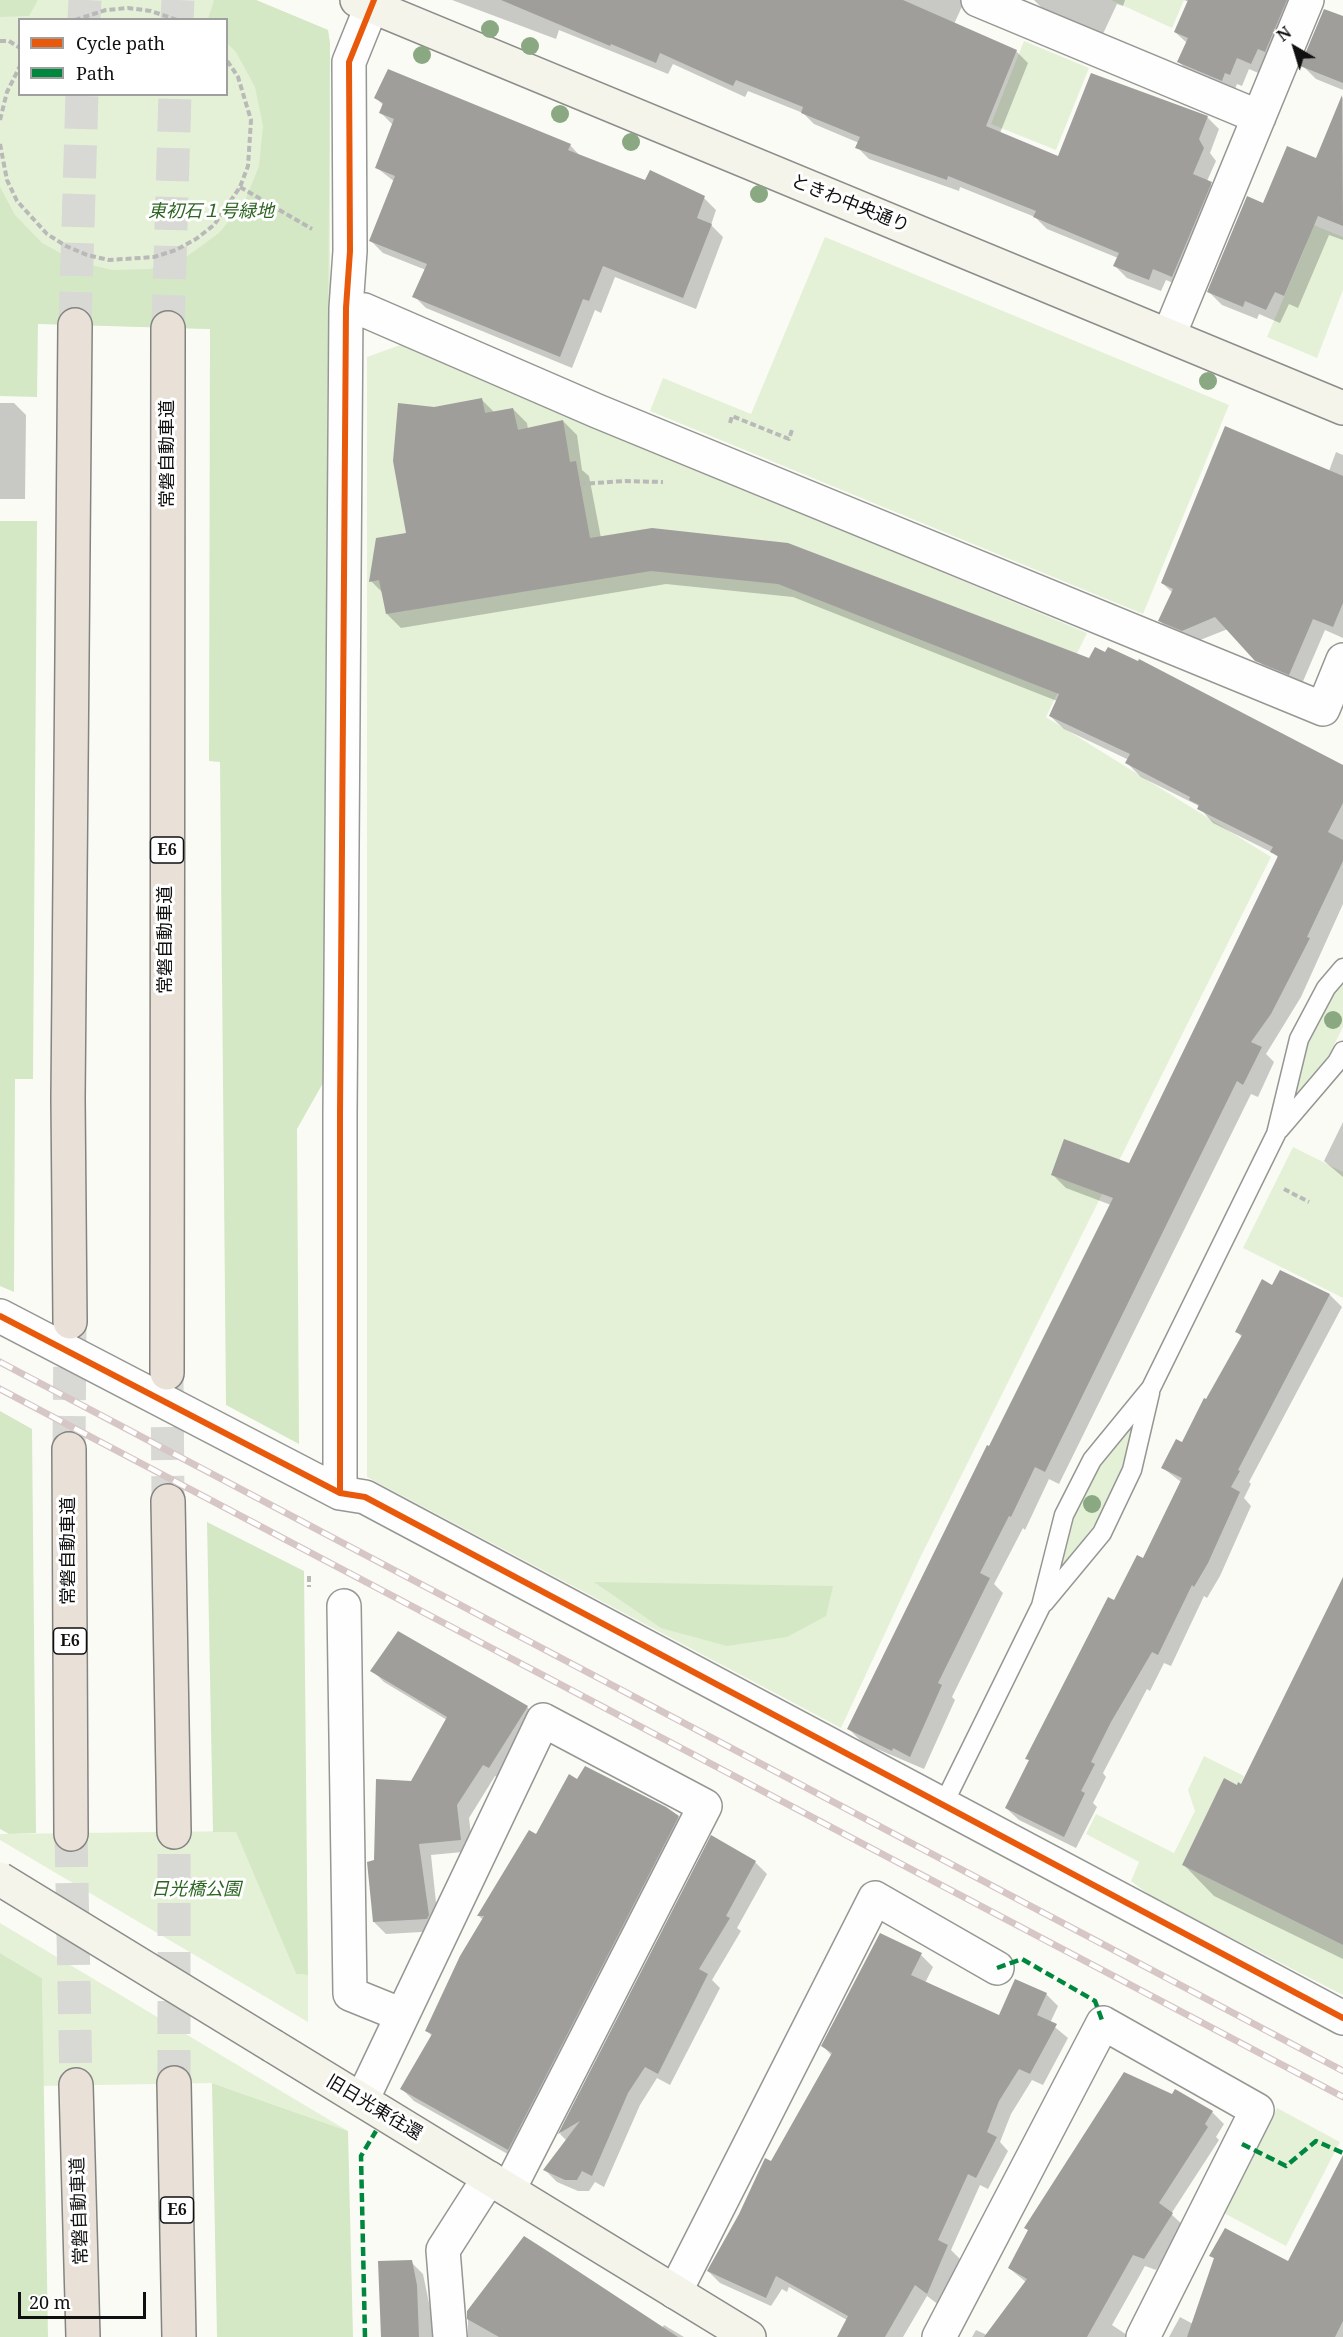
<!DOCTYPE html>
<html>
<head>
<meta charset="utf-8">
<style>
	body { margin:0 }
	#map { position:relative; width:1343px; height:2337px; overflow:hidden; background:#fbfbf6; font-family:"Noto Serif",serif }
	canvas { display:block }
	.legend { position:absolute; left:18px; top:18px; width:210px; height:78px; box-sizing:border-box; background:#fff; border:2px solid #9f9f9f; margin:0; padding:8px 10px; list-style:none; font-size:18px; color:#101010 }
	.legend li { display:flex; align-items:center; gap:12px; height:30px }
	.legend b { width:30px; border:2px solid #9f9f9f }
	.north { position:absolute; left:1265px; top:18px; width:60px; height:60px; -webkit-text-stroke:4px #fff; paint-order:stroke; rotate:322deg; font-size:16px; font-weight:700; line-height:24px; text-align:center; color:#101010 }
	.north::after { content:''; display:block; margin:auto; width:21px; height:27px; background:#101010; clip-path:polygon(50% 0,100% 100%,50% 72%,0 100%) }
	.scale { position:absolute; left:18px; top:2292px; width:128px; height:27px; box-sizing:border-box; border:3px solid #101010; border-top:0; padding-left:8px; font-size:18px; line-height:21px; white-space:nowrap; color:#101010; -webkit-text-stroke:4px #fff; paint-order:stroke }
</style>
</head>
<body>
<div id="map">
<canvas width="1343" height="2337"></canvas>
<ul class="legend">
<li><b style="height:8px;background:#e8590c"></b>Cycle path</li>
<li><b style="height:8px;background:#00873e"></b>Path</li>
</ul>
<div class="north">N</div>
<div class="scale">20 m</div>
</div>
<script>
const ctx = document.querySelector('canvas').getContext('2d');
ctx.lineJoin = 'round';
function fillPath(path, color) {
  ctx.fillStyle = color;
  ctx.fill(path, 'evenodd');
}
function poly(rows) {
  const path = new Path2D();
  for (const r of rows) {
    path.moveTo(r[0], r[1]);
    for (let i = 2; i < r.length; i += 2) path.lineTo(r[i], r[i + 1]);
  }
  return path;
}
function strokePath(path, color, width, dash) {
  ctx.strokeStyle = color;
  ctx.lineWidth = width;
  ctx.lineCap = dash ? 'butt' : 'round';
  ctx.setLineDash(dash || []);
  ctx.stroke(path);
}
function write(font, color, halo, rows, align = 'center') {
  ctx.font = font + ' "Noto Serif","Noto Sans JP",serif';
  ctx.lineWidth = 6;
  ctx.setLineDash([]);
  ctx.textBaseline = 'middle';
  ctx.strokeStyle = halo;
  ctx.fillStyle = color;
  for (const [text, x, y, turn = 0] of rows) {
    ctx.save();
    ctx.translate(x, y);
    ctx.rotate((+turn || 0) * Math.PI / 180);
    ctx.textAlign = isNaN(turn) ? turn : align;
    if (halo) ctx.strokeText(text, 0, 0);
    ctx.fillText(text, 0, 0);
    ctx.restore();
  }
}
fillPath(poly([
	[0,0,256,0,328,30,330,44,330,333,0,322],
	[20,20,226,20,226,94,20,94],
	[1111,0,1184,0,1172,28],
	[1024,41,1089,68,1056,150,991,124],
	[1287,214,1343,237,1343,290,1317,358,1267,337,1306,245],
	[825,237,1229,405,1143,614,650,411,663,378,751,414],
	[400,345,1087,633,1046,717,1271,857,920,1558,841,1728,367,1477,367,357],
	[1343,981,1343,1027,1327,1059,1294,1099,1308,1043,1331,997],
	[1293,1147,1343,1172,1343,1298,1243,1248],
	[1134,1422,1120,1474,1098,1520,1061,1568,1075,1513,1098,1468],
	[1204,1756,1244,1776,1241,1784,1238,1783,1237,1785,1224,1778,1182,1865,1343,1945,1343,1995,1152,1897,1131,1881,1139,1862,1086,1834,1096,1814,1174,1853,1195,1811,1188,1790],
	[236,1831,296,1974,308,1975,308,2022,0,1840,0,1834],
	[0,1923,348,2131,212,2083,43,2086,42,1978,0,1953],
	[1277,2108,1340,2142,1286,2246,1222,2212]
]), '#e4f1d7');
fillPath(poly([
	[0,0,38,0,29,16,0,17],
	[214,0,256,0,328,30,330,44,323,1083,297,1129,299,1444,226,1405,220,762,209,761,210,329,38,324,37,397,0,396,0,187,15,215,42,243,75,261,112,270,150,269,186,257,219,233,244,203,259,166,263,126,255,87,236,52,227,43,226,20,208,19],
	[0,521,37,521,33,1079,15,1079,14,1292,0,1286],
	[0,1411,32,1429,36,1833,9,1834,0,1829],
	[207,1522,304,1571,308,1975,296,1974,236,1832,213,1832],
	[594,1582,833,1586,826,1616,787,1637,727,1646,661,1628],
	[0,1953,42,1978,48,2337,0,2337],
	[212,2083,348,2131,353,2337,217,2337]
]), '#d4e8c5');
fillPath(poly([
	[452,0,965,0,954,24,1016,51,1028,63,1000,133,1059,158,1207,117,1219,129,1210,153,1216,161,1207,181,1223,195,1185,288,1166,280,1161,291,1127,278,1115,266,1118,258,1047,229,1035,217,960,187,959,191,869,159,857,147,859,143,814,124,803,113,748,91,745,97,673,64,668,74,559,30,556,39],
	[1034,0,1125,0,1123,6,1117,4,1102,36,1046,12],
	[1184,0,1292,0,1263,75,1249,69,1242,86,1237,84,1234,92,1191,74,1179,62,1187,43,1175,32,1189,2],
	[1343,18,1343,90,1316,79,1302,65],
	[1343,96,1343,240,1329,235,1298,308,1289,304,1280,323,1259,314,1257,319,1222,305,1209,292,1264,205,1317,160],
	[376,98,570,145,581,157,646,182,650,172,704,198,716,210,711,225,723,237,696,309,615,277,601,313,595,310,572,368,426,308,414,296,426,270,383,253,371,241,395,182,377,168,393,125,380,112,383,105],
	[482,400,495,413,513,409,527,423,528,429,563,421,577,435,582,470,589,476,601,538,652,529,1343,766,1343,904,1301,997,1266,1054,1274,1062,1258,1097,1251,1094,1059,1484,1049,1479,1025,1530,1023,1528,994,1584,1003,1593,952,1697,955,1700,924,1769,863,1743,849,1729,1111,1205,1066,1188,1052,1174,1130,1165,1279,858,1273,853,1213,823,1197,805,1141,777,1127,763,1129,760,1064,729,1050,716,1057,701,793,597,666,584,401,628,387,614,384,594,371,581,408,534,434,409],
	[0,403,14,403,26,415,25,499,0,499],
	[1336,452,1343,455,1343,638,1325,630,1301,686,1269,672,1228,629,1195,642,1172,633,1160,621,1173,593,1162,583,1329,471],
	[1343,1122,1343,1177,1324,1161],
	[1280,1272,1330,1295,1342,1307,1249,1482,1251,1484,1244,1498,1251,1506,1220,1576,1207,1598,1204,1596,1171,1666,1164,1663,1150,1691,1147,1689,1103,1773,1106,1777,1093,1803,1097,1807,1076,1848,1019,1820,1006,1808,1030,1761,1027,1758,1115,1602,1143,1560,1181,1482,1163,1468,1183,1444,1242,1337,1237,1332,1273,1287],
	[1343,1580,1343,1959,1214,1896,1184,1865,1238,1787,1241,1786],
	[372,1670,527,1707,539,1719,502,1779,495,1776,469,1818,473,1851,431,1855,439,1931,386,1934,374,1922,376,1862,412,1782,447,1720,384,1682],
	[578,1781,678,1817,690,1830,520,2161,414,2101,402,2089,432,2036,427,2031,483,1920,479,1916,530,1832,536,1836],
	[712,1837,755,1862,767,1874,737,1928,741,1931,712,1980,720,1988,670,2085,657,2078,640,2105,604,2187,595,2182,589,2191,578,2191,557,2182,545,2170,567,2141,560,2134],
	[921,1955,933,1967,925,1983,1000,2017,1046,1994,1058,2006,1050,2023,1068,2038,1043,2085,1032,2080,1011,2114,1000,2142,1008,2151,988,2189,980,2185,951,2250,960,2259,939,2305,927,2296,903,2337,838,2337,847,2320,789,2287,787,2292,782,2289,771,2306,720,2283,708,2271,832,2056,823,2046],
	[1212,2112,1224,2124,1216,2137,1219,2140,1171,2214,1184,2226,1156,2270,1145,2266,1112,2325,1130,2337,972,2337,976,2330,987,2335,1027,2283,1009,2268,1029,2231,1026,2228],
	[1343,2166,1343,2337,1169,2337,1180,2317,1193,2324,1215,2259,1211,2256,1289,2263],
	[411,2262,423,2274,436,2337,382,2337],
	[468,2312,662,2328,664,2325,684,2337,468,2337]
]), '#0003');
fillPath(poly([
	[501,0,903,0,1017,50,986,126,1058,156,1091,73,1208,116,1199,139,1204,148,1193,174,1212,182,1172,277,1153,269,1149,280,1113,266,1119,253,1033,217,1036,211,948,176,947,180,855,148,860,137,801,113,803,107,736,80,733,86,660,53,656,63,611,44,610,46],
	[1188,0,1287,0,1265,52,1258,49,1251,64,1237,58,1230,75,1225,73,1222,81,1177,62,1188,38,1174,32],
	[1324,9,1343,16,1343,83,1300,66],
	[388,69,571,144,568,150,645,180,650,170,705,196,697,218,712,224,683,298,603,266,589,301,583,299,560,357,412,297,427,264,369,241,395,176,375,168,394,119,379,113,383,103,374,98],
	[1342,95,1343,226,1318,216,1284,296,1275,292,1266,310,1245,301,1243,307,1207,292,1247,196,1263,203,1287,146,1316,158],
	[482,398,485,413,513,408,518,430,563,420,570,462,576,461,590,538,652,528,788,543,1089,658,1095,647,1105,652,1108,647,1138,661,1139,659,1343,765,1343,803,1328,832,1343,840,1343,861,1307,937,1310,938,1271,1014,1251,1042,1262,1047,1243,1085,1237,1081,1045,1472,1035,1467,1011,1517,1009,1516,980,1573,990,1578,938,1683,942,1685,910,1757,893,1748,892,1751,847,1729,987,1445,989,1446,1113,1198,1051,1175,1064,1139,1129,1163,1278,856,1270,852,1273,847,1197,809,1199,805,1189,800,1190,797,1125,763,1130,754,1049,716,1059,694,778,584,651,571,386,614,379,580,369,582,376,538,406,533,393,461,398,403,434,407],
	[1225,426,1343,476,1343,603,1333,627,1313,619,1289,675,1255,661,1215,617,1182,631,1158,621,1173,589,1161,583],
	[1280,1270,1330,1294,1238,1470,1240,1471,1231,1487,1240,1492,1208,1563,1194,1587,1192,1585,1158,1655,1152,1652,1111,1722,1091,1762,1095,1764,1081,1791,1085,1793,1064,1837,1005,1808,1029,1760,1025,1759,1108,1597,1114,1600,1137,1555,1143,1558,1182,1478,1161,1468,1176,1439,1182,1442,1204,1398,1206,1399,1242,1335,1235,1332,1262,1279,1272,1285],
	[1343,1577,1343,1945,1182,1865,1224,1778,1237,1785,1238,1782,1241,1784],
	[398,1631,528,1706,489,1768,483,1765,457,1805,461,1840,419,1844,429,1915,427,1919,373,1922,367,1862,374,1860,376,1779,411,1781,447,1717,370,1671],
	[585,1766,666,1807,679,1816,508,2150,400,2089,432,2034,425,2031,460,1956,484,1916,477,1916,529,1830,536,1834,569,1774,577,1779],
	[711,1835,756,1861,726,1916,730,1918,699,1969,708,1974,658,2074,645,2067,628,2093,592,2176,582,2171,577,2180,565,2180,543,2170,580,2121,558,2134],
	[880,1933,922,1953,911,1975,999,2015,1015,1979,1047,1993,1037,2015,1057,2024,1030,2074,1019,2069,999,2101,987,2132,997,2137,976,2178,968,2174,938,2240,948,2245,927,2294,915,2285,885,2337,837,2337,848,2316,776,2276,766,2298,707,2271,739,2214,765,2158,771,2161,832,2053,821,2046],
	[1124,2072,1172,2094,1175,2089,1213,2111,1205,2124,1208,2127,1159,2203,1173,2213,1144,2259,1133,2255,1087,2337,984,2337,1027,2279,1008,2268,1028,2230,1024,2228],
	[1343,2155,1343,2321,1335,2337,1187,2337,1214,2258,1209,2256,1225,2228,1288,2261],
	[524,2236,549,2252,678,2337,499,2337,467,2319,467,2311],
	[412,2260,417,2285,419,2337,381,2337,378,2261]
]), '#9f9e9b');
strokePath(poly([
	[84,20,85,0],
	[177,20,178,0],
	[75,325,82,94],
	[168,328,175,94],
	[167,1378,168,1501],
	[69,1449,70,1327],
	[71,1834,76,2085],
	[174,2083,174,1832]
]), '#d8d8d4', 33, [33, 16]);
const lane = poly([
	[1279,1130,1337,1062,1343,1051],
	[1044,1603,1102,1533,1132,1470,1150,1393],
	[943,1805,1041,1606,1064,1515,1092,1460,1151,1388,1276,1134,1299,1039,1326,988,1343,968]
]);
const street = poly([
	[978,0,1259,117],
	[346,308,364,310,597,411,1323,709,1343,660],
	[1169,335,1307,0],
	[0,1316,340,1493,365,1497,1343,2018],
	[340,1493,340,1113,346,308,350,251,349,62,374,0],
	[344,1606,350,1994,402,2015],
	[362,2100,543,1720,705,1806,509,2189],
	[675,2292,875,1898,997,1968],
	[450,2337,443,2250,489,2178],
	[939,2337,1103,2023,1257,2110,1143,2337]
]);
const secondary = poly([
	[357,0,1343,408],
	[273,2046,749,2337]
]);
const highway = poly([
	[70,1322,68,1098,75,325],
	[167,1373,168,328],
	[69,1449,71,1834],
	[168,1501,174,1832],
	[174,2083,179,2337],
	[76,2085,83,2337]
]);
strokePath(lane, '#969694', 21);
strokePath(street, '#969694', 36);
strokePath(secondary, '#8c8c8a', 36);
strokePath(highway, '#838381', 36);
strokePath(poly([
	[75,20,106,10,128,8,151,11,177,20],
	[0,41,9,41,20,48],
	[0,120,7,92,20,66],
	[0,144,7,180,17,201,47,234,66,246,87,255,109,260,154,257,176,250,196,239,214,225,240,187,248,166,251,120,238,77,226,59],
	[240,187,312,229],
	[730,423,732,416,789,439,792,430],
	[580,484,625,481,663,482],
	[1284,1189,1309,1202],
	[309,1576,309,1587]
]), '#b9b9b8', 4, [6, 3]);
strokePath(lane, '#fefefe', 18);
strokePath(street, '#fefefe', 33);
strokePath(secondary, '#f5f4eb', 33);
strokePath(highway, '#e9e1d7', 33);
const rail = poly([
	[0,1362,1343,2071],
	[0,1389,1343,2097]
]);
strokePath(rail, '#d7c6c6', 7);
strokePath(rail, '#fff', 4.5, [14]);
const secondaryBridge = poly([
	[0,1879,273,2046]
]);
strokePath(secondaryBridge, '#8c8c8a', 36, []);
strokePath(secondaryBridge, '#f5f4eb', 33);
strokePath(poly([
	[997,1968,1022,1959,1095,2001,1103,2023],
	[1242,2144,1286,2166,1316,2141,1343,2153],
	[365,2337,361,2156,376,2131]
]), '#00873e', 4.5, [9, 4.5]);
strokePath(poly([
	[0,1316,340,1493,365,1497,1343,2018],
	[340,1493,340,1113,346,308,350,251,349,62,374,0]
]), '#e8590c', 6);
ctx.fillStyle = '#8aa881';
for (const [x, y] of [
	[490,29],
	[530,46],
	[422,55],
	[560,114],
	[631,142],
	[759,194],
	[1208,381],
	[1333,1020],
	[1092,1504]
]) {
  ctx.beginPath();
  ctx.arc(x, y, 9, 0, 2 * Math.PI);
  ctx.fill();
}
for (const [x, y, w] of [
	[167,850,33],
	[70,1641,33],
	[177,2210,33]
]) {
  const box = new Path2D();
  box.roundRect(x - w / 2, y - 13, w, 26, 4.5);
  ctx.fillStyle = '#fff';
  ctx.fill(box);
  strokePath(box, '#101010', 1.5);
}
write('bold 16px', '#101010', null, [
	["E6",167,850],
	["E6",70,1641],
	["E6",177,2210]
]);
write('18px', '#101010', '#fff', [
	["ときわ中央通り",850,204,22],
	["常磐自動車道",168,454,-90],
	["常磐自動車道",166,940,-90],
	["常磐自動車道",69,1551,-90],
	["旧日光東往還",374,2108,31],
	["常磐自動車道",80,2211,-92]
]);
write('italic 18px', '#2d6522', '#fff', [
	["東初石１号緑地",211,212],
	["日光橋公園",196,1890]
]);
</script>
</body>
</html>
